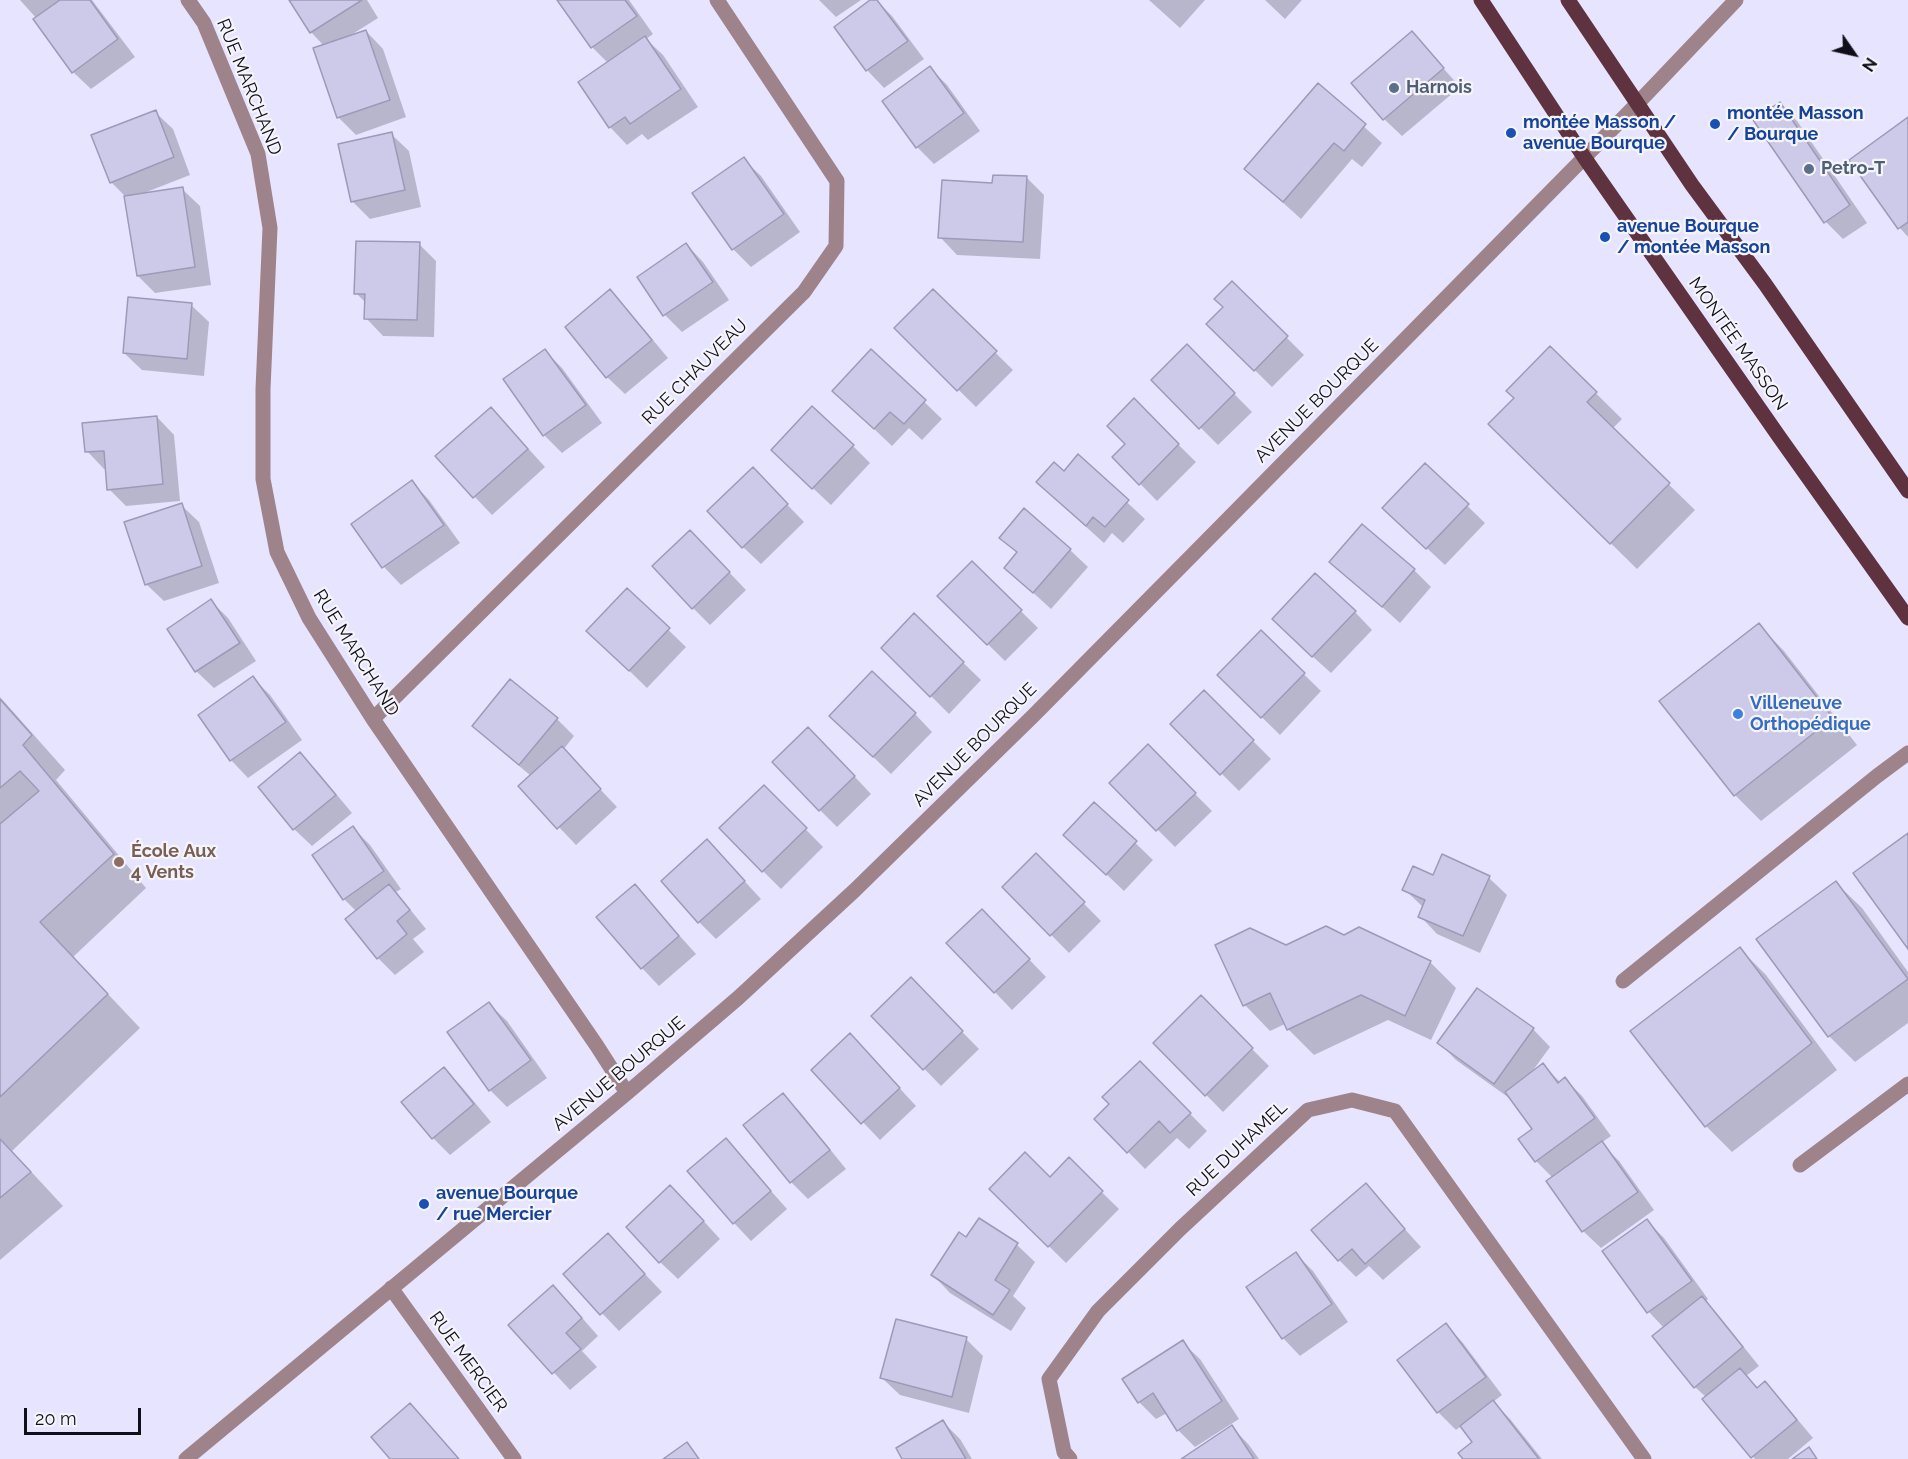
<!DOCTYPE html>
<html>
<head>
<meta charset="utf-8">
<style>
	body { margin:0 }
	#map { position:relative; width:1908px; height:1459px; overflow:hidden; background:#e7e4ff; font-family:Raleway,sans-serif }
	canvas { display:block }
	.north { position:absolute; left:1824px; top:24px; width:60px; height:60px; -webkit-text-stroke:4px #f4f4fa; paint-order:stroke; rotate:124deg; font-size:16px; font-weight:700; line-height:24px; text-align:center; color:#100e19 }
	.north::after { content:''; display:block; margin:auto; width:21px; height:27px; background:#100e19; clip-path:polygon(50% 0,100% 100%,50% 72%,0 100%) }
	.scale { position:absolute; left:24px; top:1408px; width:117px; height:27px; box-sizing:border-box; border:3px solid #100e19; border-top:0; padding-left:8px; font-size:18px; line-height:21px; white-space:nowrap; color:#100e19; -webkit-text-stroke:4px #f4f4fa; paint-order:stroke }
</style>
</head>
<body>
<div id="map">
<canvas width="1908" height="1459"></canvas>
<div class="north">N</div>
<div class="scale">20 m</div>
</div>
<script>
const ctx = document.querySelector('canvas').getContext('2d');
ctx.lineJoin = 'round';
function fillPath(path, color) {
  ctx.fillStyle = color;
  ctx.fill(path, 'evenodd');
}
function poly(rows) {
  const path = new Path2D();
  for (const r of rows) {
    path.moveTo(r[0], r[1]);
    for (let i = 2; i < r.length; i += 2) path.lineTo(r[i], r[i + 1]);
  }
  return path;
}
function strokePath(path, color, width, dash) {
  ctx.strokeStyle = color;
  ctx.lineWidth = width;
  ctx.lineCap = dash ? 'butt' : 'round';
  ctx.setLineDash(dash || []);
  ctx.stroke(path);
}
function write(font, color, halo, rows, align = 'center') {
  ctx.font = font + ' Raleway,sans-serif';
  ctx.lineWidth = 4.5;
  ctx.setLineDash([]);
  ctx.textBaseline = 'middle';
  ctx.strokeStyle = halo;
  ctx.fillStyle = color;
  for (const [text, x, y, turn = 0] of rows) {
    ctx.save();
    ctx.translate(x, y);
    ctx.rotate((+turn || 0) * Math.PI / 180);
    ctx.textAlign = isNaN(turn) ? turn : align;
    if (halo) ctx.strokeText(text, 0, 0);
    ctx.fillText(text, 0, 0);
    ctx.restore();
  }
}
fillPath(poly([
	[20,0,92,0,135,57,91,89,73,72,37,19],
	[290,0,367,0,378,18,351,35,366,31,383,49,406,117,356,135,338,117,324,46,311,32],
	[558,0,629,0,653,34,646,39,663,55,698,107,648,140,642,134,627,145,610,127,580,82,608,63,592,47],
	[819,0,861,0,836,17],
	[873,0,876,0,892,16,924,59,884,88,867,70,836,27],
	[1149,0,1205,0,1180,28],
	[1265,0,1302,0,1285,19],
	[1412,33,1460,87,1402,136,1384,119],
	[930,68,947,85,980,131,934,164,917,147],
	[1318,85,1382,143,1362,167,1352,159,1301,219,1246,169],
	[1779,104,1797,121,1867,223,1843,239,1826,222,1755,120],
	[155,112,173,129,190,175,144,193,182,189,200,206,211,285,155,293,138,276,126,197,111,182],
	[1908,119,1908,237,1900,228,1851,160],
	[391,134,409,151,421,207,370,219,353,202],
	[743,159,761,176,800,232,751,267,733,249,694,193],
	[1027,178,1044,195,1040,259,957,255,940,237,994,184],
	[419,244,436,261,434,337,383,336,366,318,366,303,356,293],
	[686,244,703,262,729,300,682,332,665,315,639,278],
	[1232,283,1304,355,1272,387,1208,324,1225,307],
	[610,291,627,309,668,358,625,394,607,377],
	[933,291,1013,370,976,407,896,328],
	[191,305,209,322,204,376,142,370,124,353],
	[1187,346,1252,412,1218,445,1153,380],
	[1550,348,1622,419,1612,429,1695,510,1637,569,1516,450,1516,398],
	[545,351,562,368,602,423,562,453,544,435,505,380],
	[871,351,942,419,922,440,909,428,892,446,852,408],
	[1134,401,1196,462,1157,501,1114,457,1127,444],
	[157,417,174,435,180,501,126,506,109,489,107,469,104,469,87,451],
	[508,426,545,467,492,515,437,457],
	[853,446,870,463,831,505,790,467],
	[1078,457,1145,519,1123,543,1112,533,1104,543,1055,499],
	[1425,465,1485,523,1445,565,1402,525],
	[412,482,429,500,460,543,401,585,384,567,353,524],
	[770,487,804,522,761,564,743,547],
	[181,505,199,522,219,583,164,601,146,584],
	[1001,537,1070,550,1088,567,1051,609,1006,568,1018,554],
	[707,549,746,590,710,625,693,608],
	[1332,562,1414,570,1431,587,1400,623],
	[972,563,1038,628,1005,661,939,596],
	[627,590,686,647,647,688,606,648],
	[211,601,228,618,256,661,214,688,196,671],
	[1355,612,1372,630,1331,673,1291,637],
	[914,615,981,680,949,714,883,648],
	[1759,625,1784,651,1857,745,1761,821,1735,795],
	[1261,632,1321,691,1280,735,1219,675],
	[253,678,270,695,302,740,248,778,231,760],
	[1204,692,1271,759,1239,791,1172,724],
	[0,697,65,770,56,780,146,888,73,957,140,1028,12,1151,63,1206,0,1260],
	[915,714,932,732,891,774,848,733],
	[557,719,574,736,563,750,617,807,576,845,520,786,531,776,492,743,474,726],
	[826,746,871,794,837,827,820,810],
	[1148,747,1212,811,1175,847,1111,783],
	[300,754,317,771,352,813,312,846,294,829,260,787],
	[764,787,823,847,781,889,721,829],
	[1095,804,1153,860,1124,891,1083,852],
	[353,828,370,845,401,889,396,892,426,929,413,939,424,952,395,975,378,958,357,912,344,899],
	[1036,855,1101,921,1069,953,1004,887],
	[724,859,761,899,716,939,699,922],
	[1434,877,1489,878,1507,895,1480,953,1437,934,1420,916,1424,908,1404,889],
	[1836,883,1862,908,1908,972,1908,1023,1855,1062,1829,1036],
	[635,886,696,954,659,986,642,968],
	[999,928,1046,977,1012,1010,948,943],
	[1359,929,1430,962,1456,988,1431,1040,1388,1020,1314,1055,1288,1029,1285,1024,1270,1031,1245,1005,1286,947,1344,936],
	[1740,949,1766,975,1837,1070,1732,1152,1706,1126,1632,1031],
	[911,980,979,1049,941,1086,873,1016],
	[1201,998,1269,1066,1223,1112,1155,1043],
	[489,1004,507,1021,547,1078,507,1107,490,1090],
	[1533,1029,1550,1047,1531,1073,1543,1065,1560,1082,1565,1079,1582,1096,1611,1136,1601,1143,1619,1161,1654,1210,1601,1248,1583,1231,1553,1178,1536,1161,1534,1129,1512,1100,1456,1060,1439,1043],
	[867,1053,916,1106,880,1140,813,1070],
	[1140,1063,1207,1131,1189,1149,1177,1138,1145,1169,1096,1119,1111,1104],
	[444,1069,461,1086,491,1122,450,1155,433,1138],
	[783,1095,800,1112,846,1169,808,1199,791,1182],
	[726,1140,787,1209,751,1241,734,1223],
	[1069,1160,1119,1209,1066,1263,991,1189,1050,1179],
	[1365,1185,1421,1247,1383,1280,1369,1266,1356,1277,1339,1260],
	[688,1204,720,1239,678,1279,660,1262],
	[979,1221,1017,1245,1035,1262,1013,1296,1026,1308,1011,1331,950,1293,933,1275,966,1239],
	[1647,1221,1664,1238,1708,1299,1705,1302,1719,1316,1759,1366,1746,1376,1758,1388,1765,1383,1782,1401,1813,1438,1788,1459,1755,1459,1704,1399,1706,1397,1695,1387,1664,1328,1649,1312,1604,1251],
	[625,1253,662,1292,619,1331,565,1274],
	[1296,1254,1313,1271,1348,1322,1300,1356,1283,1338],
	[570,1304,598,1336,582,1351,597,1367,570,1390,510,1325],
	[1446,1325,1463,1343,1502,1395,1493,1402,1510,1419,1542,1459,1465,1459,1474,1442,1461,1426,1456,1430,1438,1412,1400,1360],
	[966,1339,983,1356,969,1413,900,1395,882,1378],
	[1182,1342,1200,1359,1239,1419,1195,1447,1178,1430,1167,1413,1156,1419,1139,1402],
	[943,1422,960,1439,972,1459,904,1459],
	[1232,1427,1249,1445,1259,1459,1184,1459]
]), '#0003');
const building = poly([
	[60,0,90,0,118,39,72,73,33,19,60,0],
	[289,0,362,0,310,33,289,0],
	[557,0,625,0,637,16,591,48,557,0],
	[870,0,877,0,908,41,866,71,834,27,870,0],
	[366,30,390,100,337,118,313,48,366,30],
	[1412,31,1444,68,1383,120,1351,83,1412,31],
	[645,36,681,89,630,124,625,117,609,128,578,82,645,36],
	[930,66,964,113,916,148,882,101,930,66],
	[1318,83,1366,124,1344,151,1334,143,1283,202,1244,169,1318,83],
	[1780,102,1850,205,1824,223,1753,120,1780,102],
	[156,110,174,157,110,183,91,135,156,110],
	[1908,117,1908,222,1898,229,1849,160,1908,117],
	[392,132,405,190,351,202,338,144,392,132],
	[744,157,784,214,732,250,692,193,744,157],
	[993,175,1027,176,1023,242,938,238,942,180,992,183,993,175],
	[183,187,195,267,137,276,124,196,183,187],
	[356,241,420,242,417,320,364,319,365,294,354,294,356,241],
	[686,243,713,282,663,316,637,277,686,243],
	[1232,281,1288,336,1254,371,1206,324,1223,307,1214,299,1232,281],
	[610,289,652,340,606,378,565,327,610,289],
	[933,289,997,351,957,391,894,328,933,289],
	[128,297,192,303,187,359,123,353,128,297],
	[1187,344,1235,393,1199,429,1151,380,1187,344],
	[1550,346,1597,392,1587,402,1670,483,1610,544,1488,424,1514,398,1506,391,1550,346],
	[545,349,586,405,543,436,503,379,545,349],
	[871,349,926,400,904,424,890,412,874,429,832,391,871,349],
	[1134,398,1179,444,1139,485,1112,457,1125,444,1107,426,1134,398],
	[812,406,854,445,812,489,771,450,812,406],
	[491,407,528,449,473,498,435,456,491,407],
	[157,416,163,484,107,490,104,451,85,452,82,423,157,416],
	[1078,454,1129,500,1105,527,1093,517,1086,526,1036,482,1054,462,1064,471,1078,454],
	[1425,463,1469,504,1426,549,1382,508,1425,463],
	[753,467,788,504,742,548,707,511,753,467],
	[412,480,444,525,382,568,351,524,412,480],
	[182,503,202,566,145,585,124,522,182,503],
	[1024,508,1071,549,1033,593,1004,568,1017,552,999,538,1024,508],
	[1362,524,1415,569,1382,607,1329,562,1362,524],
	[690,530,730,572,692,609,652,566,690,530],
	[972,561,1022,610,987,645,937,596,972,561],
	[1315,573,1356,611,1312,657,1272,619,1315,573],
	[627,588,670,628,629,671,586,631,627,588],
	[211,599,240,643,195,672,167,629,211,599],
	[914,613,964,662,930,697,881,648,914,613],
	[1759,623,1833,718,1734,796,1659,701,1759,623],
	[1261,630,1305,673,1261,718,1217,675,1261,630],
	[872,671,916,713,873,757,829,716,872,671],
	[253,676,286,722,230,761,198,715,253,676],
	[510,679,558,718,519,765,472,726,510,679],
	[1204,690,1254,740,1220,775,1170,724,1204,690],
	[0,699,32,735,23,745,114,854,40,922,108,994,0,1097,0,824,39,791,20,771,0,788,0,699],
	[808,727,855,776,819,811,772,762,808,727],
	[1148,744,1196,793,1156,831,1109,783,1148,744],
	[562,746,601,789,557,829,518,786,562,746],
	[300,752,336,795,293,830,258,787,300,752],
	[764,785,807,828,762,872,719,828,764,785],
	[1094,802,1137,841,1106,875,1063,835,1094,802],
	[353,826,384,871,343,900,312,855,353,826],
	[1908,833,1908,949,1853,873,1908,833],
	[707,839,745,881,698,923,661,881,707,839],
	[1036,853,1085,902,1050,936,1002,887,1036,853],
	[1442,854,1490,876,1463,936,1418,917,1425,900,1402,890,1413,866,1433,875,1442,854],
	[1836,881,1908,979,1828,1037,1756,939,1836,881],
	[389,884,410,910,397,921,407,934,377,959,345,919,389,884],
	[635,884,679,936,641,969,596,917,635,884],
	[982,909,1030,959,994,993,946,943,982,909],
	[1326,926,1344,935,1359,927,1431,961,1405,1016,1361,995,1287,1030,1270,993,1243,1006,1215,945,1250,928,1286,945,1326,926],
	[1740,947,1812,1043,1705,1127,1630,1031,1740,947],
	[911,977,963,1031,923,1070,871,1016,911,977],
	[1477,988,1534,1028,1494,1084,1437,1043,1477,988],
	[1201,995,1253,1048,1205,1096,1153,1043,1201,995],
	[489,1002,531,1060,489,1091,447,1032,489,1002],
	[850,1033,900,1088,861,1124,811,1070,850,1033],
	[1140,1061,1191,1113,1170,1133,1159,1121,1127,1153,1094,1119,1109,1104,1102,1097,1140,1061],
	[1543,1063,1558,1083,1565,1077,1595,1118,1535,1162,1518,1139,1532,1129,1505,1092,1543,1063],
	[444,1067,474,1104,432,1139,401,1102,444,1067],
	[783,1093,830,1150,790,1183,743,1125,783,1093],
	[726,1138,771,1191,733,1224,687,1171,726,1138],
	[0,1139,31,1172,0,1198,0,1139],
	[1602,1141,1638,1192,1582,1232,1546,1181,1602,1141],
	[1025,1152,1050,1177,1069,1157,1103,1191,1048,1247,989,1189,1025,1152],
	[1366,1183,1405,1229,1365,1264,1352,1249,1338,1261,1311,1230,1366,1183],
	[670,1185,704,1221,659,1263,626,1227,670,1185],
	[979,1218,1018,1243,995,1280,1010,1290,993,1315,931,1275,959,1232,966,1237,979,1218],
	[1647,1219,1692,1281,1647,1313,1602,1251,1647,1219],
	[608,1233,645,1274,600,1315,563,1274,608,1233],
	[1296,1252,1332,1304,1282,1339,1246,1287,1296,1252],
	[553,1285,582,1318,566,1333,581,1349,552,1374,508,1325,553,1285],
	[1702,1296,1743,1347,1694,1388,1652,1336,1702,1296],
	[896,1319,967,1337,952,1397,880,1378,896,1319],
	[1446,1323,1486,1377,1437,1413,1397,1360,1446,1323],
	[1183,1340,1222,1401,1177,1431,1153,1393,1138,1403,1122,1379,1183,1340],
	[1740,1368,1757,1388,1765,1381,1797,1420,1751,1458,1702,1399,1740,1368],
	[1493,1400,1539,1459,1463,1459,1458,1453,1472,1442,1460,1426,1493,1400],
	[410,1403,459,1459,390,1459,371,1437,410,1403],
	[943,1420,966,1459,902,1459,896,1448,943,1420],
	[1232,1425,1254,1459,1181,1459,1232,1425],
	[687,1442,699,1459,663,1459,687,1442],
	[1809,1447,1817,1459,1792,1459,1809,1447]
]);
fillPath(building, '#ccc9e9');
strokePath(building, '#9d99b9', 1.5);
strokePath(poly([
	[188,0,204,23,258,154,270,228,263,389,263,479,277,552,309,618,373,719,597,1046,627,1093],
	[373,719,804,292,836,246,837,181,717,0],
	[1623,981,1877,776,1908,753],
	[1800,1165,1908,1084],
	[391,1288,514,1459],
	[186,1459,627,1093,738,998,855,890,1034,715,1225,522,1636,105,1736,0],
	[1070,1459,1064,1452,1049,1379,1098,1311,1180,1229,1308,1110,1352,1100,1395,1111,1644,1459]
]), '#9f838a', 15);
strokePath(poly([
	[1481,0,1584,157,1780,438,1908,618],
	[1568,0,1692,185,1765,284,1908,491]
]), '#5f3240', 15);
for (const [x, y, r, color] of [
	[1394,88,6,"#5c6f8a"],
	[1715,124,6,"#1a4fb4"],
	[1511,133,6,"#1a4fb4"],
	[1809,169,6,"#5c6f8a"],
	[1605,237,6,"#1a4fb4"],
	[1738,714,6,"#3f7fe0"],
	[119,862,6,"#8d6e63"],
	[424,1204,6,"#1a4fb4"]
]) {
  const dot = new Path2D();
  dot.arc(x, y, r, 0, 2 * Math.PI);
  ctx.fillStyle = color;
  ctx.fill(dot);
  strokePath(dot, '#f4f4fa', 2);
}
write('18px', '#100e19', '#f4f4fa', [
	["RUE MARCHAND",249,87,68],
	["MONTÉE MASSON",1738,344,55],
	["RUE CHAUVEAU",695,372,-45],
	["AVENUE BOURQUE",1317,401,-45],
	["RUE MARCHAND",356,653,58],
	["AVENUE BOURQUE",975,745,-45],
	["AVENUE BOURQUE",619,1074,-40],
	["RUE DUHAMEL",1237,1149,-43],
	["RUE MERCIER",468,1362,54]
]);
write('bold 18px', '#4e5e75', '#f4f4fa', [
	["Harnois",1406,88],
	["Petro-T",1821,169]
], 'left');
write('bold 18px', '#164399', '#f4f4fa', [
	["montée Masson",1727,114],
	["/ Bourque",1727,135],
	["montée Masson /",1523,123],
	["avenue Bourque",1523,144],
	["avenue Bourque",1617,227],
	["/ montée Masson",1617,248],
	["avenue Bourque",436,1194],
	["/ rue Mercier",436,1215]
], 'left');
write('bold 18px', '#366cbe', '#f4f4fa', [
	["Villeneuve",1750,704],
	["Orthopédique",1750,725]
], 'left');
write('bold 18px', '#785e54', '#f4f4fa', [
	["École Aux",131,852],
	["4 Vents",131,873]
], 'left');
</script>
</body>
</html>
